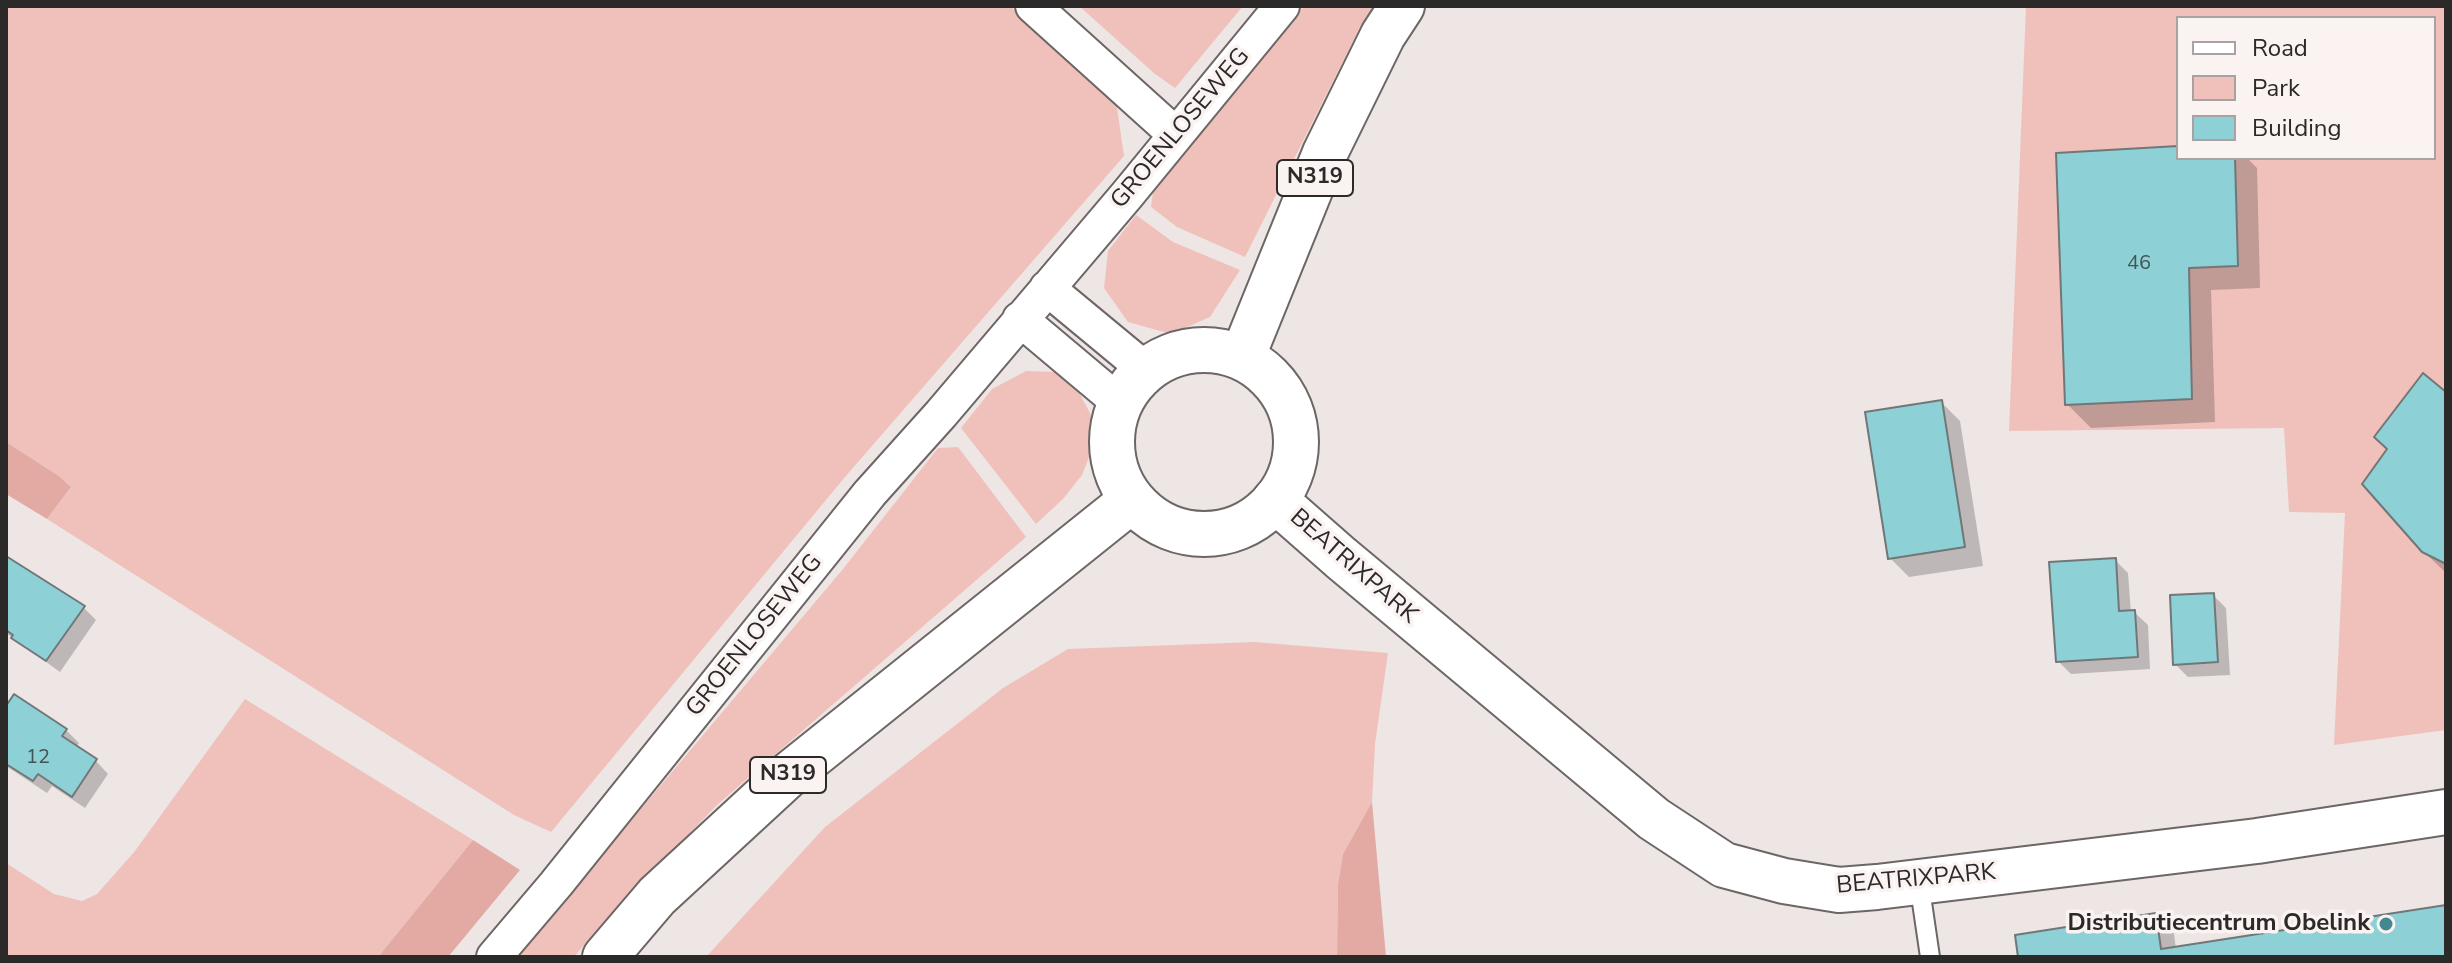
<!DOCTYPE html>
<html>
<head>
<meta charset="utf-8">
<style>
	body { margin:0 }
	#map { position:relative; width:2452px; height:963px; overflow:hidden; background:#ede6e5; font-family:"Nunito Sans",sans-serif }
	canvas { display:block }
	.frame { position:absolute; inset:0; border:8px solid #2c2a29; pointer-events:none }
	.legend { position:absolute; left:2176px; top:16px; width:260px; height:144px; box-sizing:border-box; background:#faf3f2; border:2px solid #a8a3a2; margin:0; padding:10px 14px; list-style:none; font-size:24px; color:#2c2a29 }
	.legend li { display:flex; align-items:center; gap:16px; height:40px }
	.legend b { width:40px; border:2px solid #a8a3a2 }
</style>
</head>
<body>
<div id="map">
<canvas width="2452" height="963"></canvas>
<div class="frame"></div>
<ul class="legend">
<li><b style="height:10px;background:#fff"></b>Road</li>
<li><b style="height:22px;background:#f0c1ba"></b>Park</li>
<li><b style="height:22px;background:#8dd0d5"></b>Building</li>
</ul>
</div>
<script>
const ctx = document.querySelector('canvas').getContext('2d');
ctx.lineJoin = 'round';
function fillPath(path, color) {
  ctx.fillStyle = color;
  ctx.fill(path, 'evenodd');
}
function poly(rows) {
  const path = new Path2D();
  for (const r of rows) {
    if (r.length === 3) {
      path.moveTo(r[0] + r[2], r[1]);
      path.arc(r[0], r[1], r[2], 0, 2 * Math.PI);
      continue;
    }
    path.moveTo(r[0], r[1]);
    for (let i = 2; i < r.length; i += 2) path.lineTo(r[i], r[i + 1]);
  }
  return path;
}
function strokePath(path, color, width, dash) {
  ctx.strokeStyle = color;
  ctx.lineWidth = width;
  ctx.lineCap = dash ? 'butt' : 'round';
  ctx.setLineDash(dash || []);
  ctx.stroke(path);
}
function write(font, color, halo, rows, align = 'center') {
  ctx.font = font + ' "Nunito Sans",sans-serif';
  ctx.lineWidth = 7;
  ctx.setLineDash([]);
  ctx.textBaseline = 'middle';
  ctx.strokeStyle = halo;
  ctx.fillStyle = color;
  for (const [text, x, y, turn = 0] of rows) {
    ctx.save();
    ctx.translate(x, y);
    ctx.rotate((+turn || 0) * Math.PI / 180);
    ctx.textAlign = isNaN(turn) ? turn : align;
    if (halo) ctx.strokeText(text, 0, 0);
    ctx.fillText(text, 0, 0);
    ctx.restore();
  }
}
fillPath(poly([
	[6,6,1010,6,1116,101,1124,156,845,477,551,832,514,815,47,519,71,487,59,476,6,442],
	[1079,6,1243,6,1175,88,1155,74],
	[1304,6,1374,6,1360,27,1245,257,1177,227,1151,207,1153,192],
	[2026,6,2446,6,2446,730,2334,745,2345,513,2289,512,2284,428,2009,431],
	[2178,18,2434,18,2434,158,2178,158],
	[1136,215,1173,242,1240,270,1210,317,1171,334,1128,322,1104,288,1108,251],
	[1026,371,1056,372,1075,385,1091,415,1093,447,1082,475,1063,499,1036,524,961,428,992,389],
	[958,447,1026,537,717,805,608,917,574,957,516,957,843,569,938,448],
	[1254,642,1388,653,1375,744,1372,802,1343,854,1338,884,1337,957,706,957,825,827,1003,688,1068,649],
	[245,699,473,840,378,957,6,957,6,863,54,894,82,901,97,894,135,851]
]), '#f0c1ba');
fillPath(poly([
	[6,442,59,476,71,487,47,519,6,494],
	[1372,802,1386,957,1337,957,1338,884,1343,854],
	[473,840,520,870,448,957,378,957]
]), '#e2aaa2');
fillPath(poly([
	[2178,148,2178,158,2247,158,2257,168,2260,288,2211,290,2215,422,2091,428,2067,404],
	[2446,395,2446,573,2423,551],
	[1941,402,1960,421,1983,566,1909,577,1890,558],
	[6,558,83,607,96,620,60,672,6,633],
	[2115,560,2128,573,2131,613,2134,612,2148,625,2150,669,2071,674,2058,661],
	[2213,595,2226,608,2230,675,2188,677,2175,664],
	[15,696,66,730,79,743,76,748,96,761,108,774,85,808,52,786,47,793,6,766,6,710],
	[2446,907,2446,957,2020,957,2155,915,2174,934,2176,949]
]), '#0003');
const building = poly([
	[2178,146,2178,158,2235,158,2238,266,2189,268,2192,399,2065,405,2056,153,2178,146],
	[2423,373,2446,392,2446,564,2422,552,2362,484,2387,449,2374,437,2423,373],
	[1942,400,1965,547,1888,559,1865,412,1942,400],
	[6,556,85,606,46,661,11,638,13,635,6,630,6,556],
	[2116,558,2119,611,2135,610,2138,657,2056,662,2049,562,2116,558],
	[2214,593,2218,662,2173,665,2170,595,2214,593],
	[14,694,67,729,62,736,97,759,72,797,38,774,33,781,6,764,6,706,14,694],
	[2446,905,2446,957,2018,957,2015,935,2156,913,2161,949,2446,905]
]);
fillPath(building, '#8dd0d5');
strokePath(building, '#717778', 2);
const service = poly([
	[1919,882,1930,957]
]);
const minor = poly([
	[1033,6,1176,135],
	[1047,288,1146,370],
	[1020,319,1120,403],
	[494,957,556,884,870,493,941,414,1127,195,1282,6]
]);
const tertiary = poly([
	[1275,500,1341,558,1654,819,1724,865,1784,881,1839,890,1877,887,2257,841,2446,812]
]);
const primary = poly([
	[1204,442,92],
	[1242,358,1325,153,1383,35,1402,6],
	[605,957,657,896,786,777,1132,500]
]);
strokePath(service, '#6c6665', 22);
strokePath(minor, '#6c6665', 38);
strokePath(tertiary, '#6c6665', 48);
strokePath(primary, '#6c6665', 48);
strokePath(service, '#fff', 18);
strokePath(minor, '#fff', 34);
strokePath(tertiary, '#fff', 44);
strokePath(primary, '#fff', 44);
for (const [x, y, r, color] of [
	[2386,924,8,"#41898f"]
]) {
  const dot = new Path2D();
  dot.arc(x, y, r, 0, 2 * Math.PI);
  ctx.fillStyle = color;
  ctx.fill(dot);
  strokePath(dot, '#faf3f2', 3);
}
write('20px', '#445454', null, [
	["46",2139,264],
	["12",38,758]
]);
for (const [x, y, w] of [
	[1315,178,76],
	[788,775,76]
]) {
  const box = new Path2D();
  box.roundRect(x - w / 2, y - 18, w, 36, 6);
  ctx.fillStyle = '#faf3f2';
  ctx.fill(box);
  strokePath(box, '#2c2a29', 2);
}
write('bold 22px', '#2c2a29', null, [
	["N319",1315,178],
	["N319",788,775]
]);
write('24px', '#2c2a29', '#faf3f2', [
	["GROENLOSEWEG",1181,129,-50],
	["BEATRIXPARK",1353,567,41],
	["GROENLOSEWEG",755,636,-51],
	["BEATRIXPARK",1916,880,-5]
]);
write('bold 24px', '#2c2a29', '#faf3f2', [
	["Distributiecentrum Obelink",2370,924]
], 'right');
</script>
</body>
</html>
